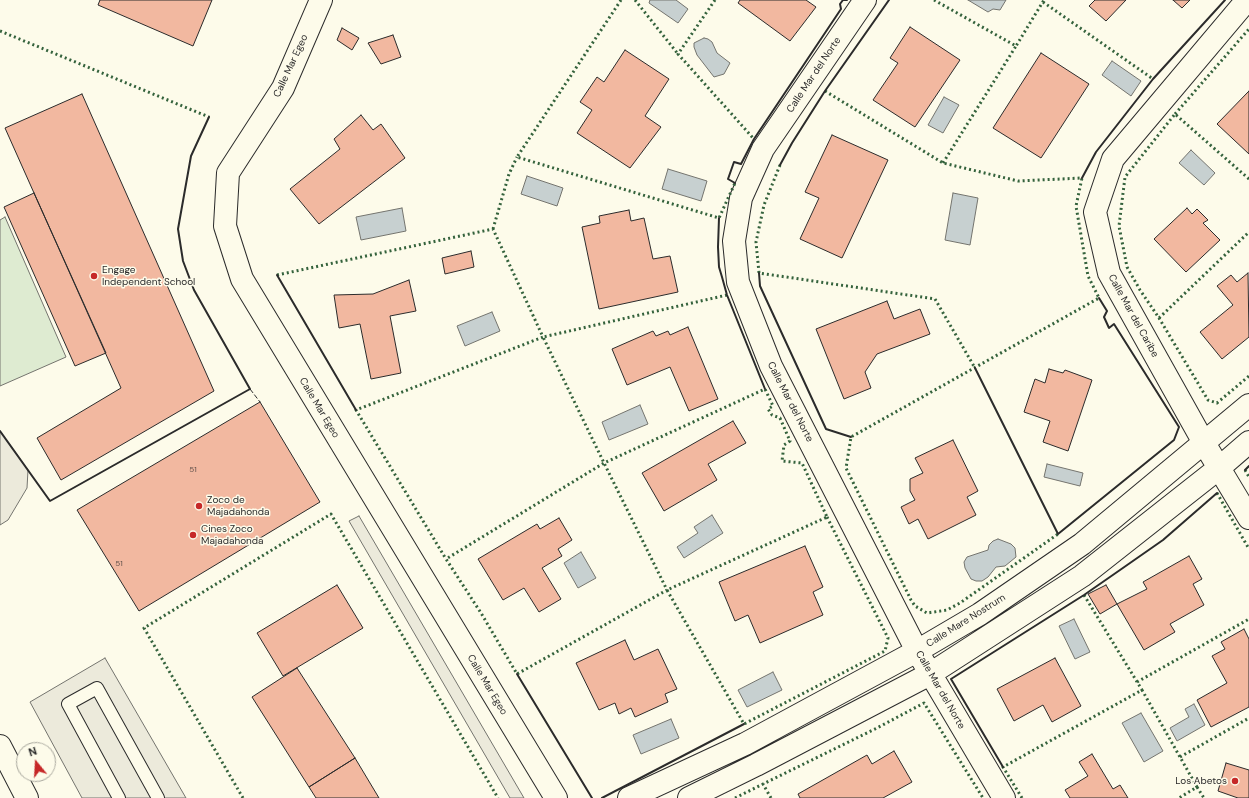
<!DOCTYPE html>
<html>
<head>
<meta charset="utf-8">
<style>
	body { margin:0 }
	#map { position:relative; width:1249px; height:798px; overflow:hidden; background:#fdfbea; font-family:"DM Sans",sans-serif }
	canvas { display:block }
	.north { position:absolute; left:16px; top:742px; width:40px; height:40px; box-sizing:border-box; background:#fdfbea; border:1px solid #a9a89e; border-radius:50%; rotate:342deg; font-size:11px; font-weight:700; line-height:16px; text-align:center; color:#2b2b2b }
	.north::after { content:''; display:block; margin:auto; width:14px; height:18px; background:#c62828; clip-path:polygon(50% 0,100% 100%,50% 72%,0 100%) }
</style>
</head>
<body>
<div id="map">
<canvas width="1249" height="798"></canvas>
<div class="north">N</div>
</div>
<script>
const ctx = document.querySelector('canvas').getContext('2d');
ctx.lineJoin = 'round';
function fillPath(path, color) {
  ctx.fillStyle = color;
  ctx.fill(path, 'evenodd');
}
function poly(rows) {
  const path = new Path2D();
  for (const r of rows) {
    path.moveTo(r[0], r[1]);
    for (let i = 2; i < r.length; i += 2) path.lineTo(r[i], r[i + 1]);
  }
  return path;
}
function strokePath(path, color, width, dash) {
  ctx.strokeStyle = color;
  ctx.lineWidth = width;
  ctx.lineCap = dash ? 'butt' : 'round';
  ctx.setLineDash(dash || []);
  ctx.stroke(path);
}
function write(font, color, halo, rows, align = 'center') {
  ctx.font = font + ' "DM Sans",sans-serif';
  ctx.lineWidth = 3;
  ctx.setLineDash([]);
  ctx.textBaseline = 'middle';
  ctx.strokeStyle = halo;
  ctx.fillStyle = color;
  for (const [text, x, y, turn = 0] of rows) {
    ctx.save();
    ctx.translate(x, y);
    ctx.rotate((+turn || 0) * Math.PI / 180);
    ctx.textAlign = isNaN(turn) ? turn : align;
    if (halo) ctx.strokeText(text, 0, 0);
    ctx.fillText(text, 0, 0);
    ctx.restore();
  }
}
const green = poly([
	[5,217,66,357,0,386,0,220,5,217]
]);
fillPath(green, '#deebd1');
strokePath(green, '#74746e', 1);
const parking = poly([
	[0,431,28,470,27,488,8,520,0,525,0,431],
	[359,516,524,798,510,798,349,521,359,516],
	[105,658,186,798,82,798,30,702,105,658]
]);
fillPath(parking, '#eceadb');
strokePath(parking, '#74746e', 1);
const water = poly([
	[650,0,676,0,688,9,678,23,649,3,650,0],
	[968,0,1006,0,1000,10,993,9,988,12,968,0],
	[704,38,708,39,712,42,717,53,730,63,724,74,714,77,697,55,694,47,694,43,704,38],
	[1112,61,1141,81,1131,96,1102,75,1112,61],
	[944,97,959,105,943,133,928,125,944,97],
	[1191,150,1215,173,1204,185,1179,163,1191,150],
	[668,169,707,181,701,201,662,189,668,169],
	[527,176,563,188,557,206,521,194,527,176],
	[953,193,978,198,970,245,945,240,953,193],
	[402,208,406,231,361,240,356,217,402,208],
	[492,312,500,331,465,346,457,326,492,312],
	[640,405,648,424,609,440,602,422,640,405],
	[1047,464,1083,473,1080,486,1044,477,1047,464],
	[712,515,723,533,684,558,677,547,698,533,694,527,712,515],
	[998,539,1011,544,1015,548,1016,557,1005,566,996,567,988,577,982,581,976,581,971,579,965,568,964,562,967,557,988,550,989,545,993,541,998,539],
	[581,552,596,578,578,588,564,563,581,552],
	[1074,619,1090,652,1075,659,1059,626,1074,619],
	[773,672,782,690,747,707,738,690,773,672],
	[1194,704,1205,725,1177,741,1170,728,1189,717,1185,709,1194,704],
	[1141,713,1163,751,1144,762,1122,723,1141,713],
	[671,719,679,738,641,754,633,735,671,719]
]);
fillPath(water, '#c7d0d0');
strokePath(water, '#74746e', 1);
const building = poly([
	[100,0,212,0,193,46,98,5,100,0],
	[740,0,806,0,816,7,790,41,738,3,740,0],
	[1095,0,1126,0,1106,21,1089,6,1095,0],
	[1173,0,1190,0,1182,8,1173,0],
	[910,27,960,60,915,127,873,100,898,63,890,58,910,27],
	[342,28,359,38,352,50,337,40,342,28],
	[393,35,401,57,381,64,368,43,393,35],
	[625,50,669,79,645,116,661,127,630,168,577,133,592,110,580,102,597,77,604,82,625,50],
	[1041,53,1089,84,1041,158,993,128,1041,53],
	[1249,91,1249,154,1217,124,1249,91],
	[82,94,214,391,61,480,37,438,121,388,5,128,82,94],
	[361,115,373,130,381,124,405,158,319,224,290,189,340,149,334,139,361,115],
	[832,135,888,160,842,258,800,239,819,198,805,192,832,135],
	[34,193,106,353,75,366,4,207,34,193],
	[1187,208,1192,214,1197,209,1208,220,1203,223,1220,240,1186,272,1154,239,1187,208],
	[629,210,631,221,644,218,653,259,670,256,678,292,599,309,582,227,600,223,599,216,629,210],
	[471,251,474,267,445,274,442,258,471,251],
	[1248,273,1249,337,1222,359,1200,332,1233,305,1217,286,1231,275,1237,282,1248,273],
	[409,280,416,311,390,316,401,373,371,379,360,324,339,328,334,295,373,294,409,280],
	[887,301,894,319,920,309,930,334,877,354,865,372,871,388,844,399,816,329,887,301],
	[688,327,718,399,689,411,670,367,627,385,612,349,653,331,656,336,668,331,670,335,688,327],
	[1049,369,1063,373,1065,370,1092,380,1068,451,1043,442,1050,421,1024,412,1035,379,1045,383,1049,369],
	[260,402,320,502,139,611,77,510,260,402],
	[733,421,746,443,708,464,717,480,664,511,642,473,733,421],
	[953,440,978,491,967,497,976,515,928,539,918,519,909,524,901,507,915,500,910,491,910,479,923,473,915,458,953,440],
	[559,518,572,540,558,549,562,556,542,568,561,599,539,612,524,588,503,600,478,559,537,524,540,529,559,518],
	[805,546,823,587,813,592,823,615,760,643,748,615,735,621,719,582,805,546],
	[1189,556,1202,579,1193,584,1204,605,1170,624,1175,632,1144,650,1117,604,1147,589,1143,582,1189,556],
	[337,585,363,628,283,676,257,633,337,585],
	[1106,585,1117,604,1100,614,1088,594,1106,585],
	[1244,629,1249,639,1249,707,1211,727,1197,700,1227,683,1212,656,1225,649,1221,642,1244,629],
	[625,640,634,660,658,649,677,689,665,694,668,702,635,717,631,708,619,714,615,703,599,710,576,663,625,640],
	[1055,658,1081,706,1052,722,1043,705,1014,721,997,689,1055,658],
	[297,668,355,758,309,787,252,697,297,668],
	[894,751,912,782,883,798,800,798,798,794,867,755,872,764,894,751],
	[1092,754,1113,789,1120,785,1128,798,1070,798,1065,790,1088,776,1079,762,1092,754],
	[355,758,379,798,316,798,309,787,355,758],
	[1226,763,1249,770,1249,798,1238,798,1218,791,1226,763]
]);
fillPath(building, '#f2b8a0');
strokePath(building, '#2b2b2b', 1);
const lane = poly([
	[119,798,68,704,97,688,158,798]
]);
const street = poly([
	[321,0,283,88,228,173,225,226,242,279,556,798],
	[865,0,763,149,741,198,734,241,738,282,771,366,917,651,1004,798],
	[1247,0,1113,159,1095,212,1109,273,1204,443,1249,518],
	[0,746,27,798],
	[629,798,745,744,917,651,980,614,1082,544,1249,405],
	[689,798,756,765,930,674,1082,576,1219,468,1249,442]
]);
strokePath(lane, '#2b2b2b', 14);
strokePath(street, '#2b2b2b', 24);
strokePath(lane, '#fdfbea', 12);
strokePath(street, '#fdfbea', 22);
strokePath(poly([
	[621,0,517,157,719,218,735,183],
	[635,0,678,54],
	[715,0,678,54,754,139],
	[934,0,1016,46,1044,0],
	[1043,2,1153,79],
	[0,31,209,117],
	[825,91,943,163,1018,181,1082,178,1076,206,1088,276,1099,298,851,437,846,468,911,600,915,606,927,613,947,610,960,603,1058,534],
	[1175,114,1249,29],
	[943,163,1016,46],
	[780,165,764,205,756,242,759,273,935,299,975,368],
	[1249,179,1175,114,1125,177,1119,226,1127,267,1140,290,1159,318,1208,400,1217,403,1249,376],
	[493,229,509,174,517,157],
	[277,275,493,229,543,337,356,410,446,559],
	[727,295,543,337,604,463,667,590,517,674,481,613,446,559,604,463,765,389,773,406,768,409,772,415,780,418,790,441,784,445,782,461,802,463,827,517],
	[1159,318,1249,232],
	[1245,470,1249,477],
	[1217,493,1249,549],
	[827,517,888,638,885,651,744,724,667,590,827,517],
	[1084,595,1142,690],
	[1137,682,1249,619],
	[1180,757,1249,718],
	[1197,787,1204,798],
	[243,798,144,628,331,514,498,798],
	[735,798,763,784],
	[771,798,763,784,877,728,924,703,983,798],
	[1022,798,1003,767,1142,690,1197,787,1179,798]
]), '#34623c', 3, [2, 3]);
strokePath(poly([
	[250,389,260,402]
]), '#2b2b2b', 1, [5, 2]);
strokePath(poly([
	[780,165,792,143,825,91,889,0],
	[1082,178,1096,152,1153,79,1225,0],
	[735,183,728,179,734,162,741,164,754,139,841,9,840,4,843,0,847,0],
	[719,218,718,247,719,267,722,277,727,295,765,389],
	[759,273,760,286,826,429,851,437],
	[277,275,356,410],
	[975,368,1058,534,1174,440,1179,427,1114,324,1109,328,1104,317,1107,311,1099,298],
	[0,431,50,501,250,389,194,290,183,261,178,229,191,156,209,117],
	[1245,470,1249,466],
	[517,674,592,798],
	[1003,767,951,679,1084,595,1120,570,1163,540,1217,493],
	[602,798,744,724]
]), '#2b2b2b', 2);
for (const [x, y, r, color] of [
	[94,276,4,"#c62828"],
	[199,506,4,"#c62828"],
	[193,535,4,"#c62828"],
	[1235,781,4,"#c62828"]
]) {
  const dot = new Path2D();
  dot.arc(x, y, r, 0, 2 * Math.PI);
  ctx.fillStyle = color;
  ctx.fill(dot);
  strokePath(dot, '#fdfbea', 1.5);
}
write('8px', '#5d4e48', null, [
	["51",193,470],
	["51",119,564]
]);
write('10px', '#2b2b2b', '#fdfbea', [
	["Calle Mar Egeo",291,66,-65],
	["Calle Mar del Norte",814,75,-56],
	["Calle Mar del Caribe",1133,316,61],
	["Calle Mar del Norte",790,402,63],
	["Calle Mar Egeo",319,408,59],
	["Calle Mare Nostrum",966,621,-32],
	["Calle Mar Egeo",487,685,59],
	["Calle Mar del Norte",940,690,60]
]);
write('10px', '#2b2b2b', '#fdfbea', [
	["Engage",102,270],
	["Independent School",102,282],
	["Zoco de",207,500],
	["Majadahonda",207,512],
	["Cines Zoco",201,529],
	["Majadahonda",201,541],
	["Los Abetos",1227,781,"right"]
], 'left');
</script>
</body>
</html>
